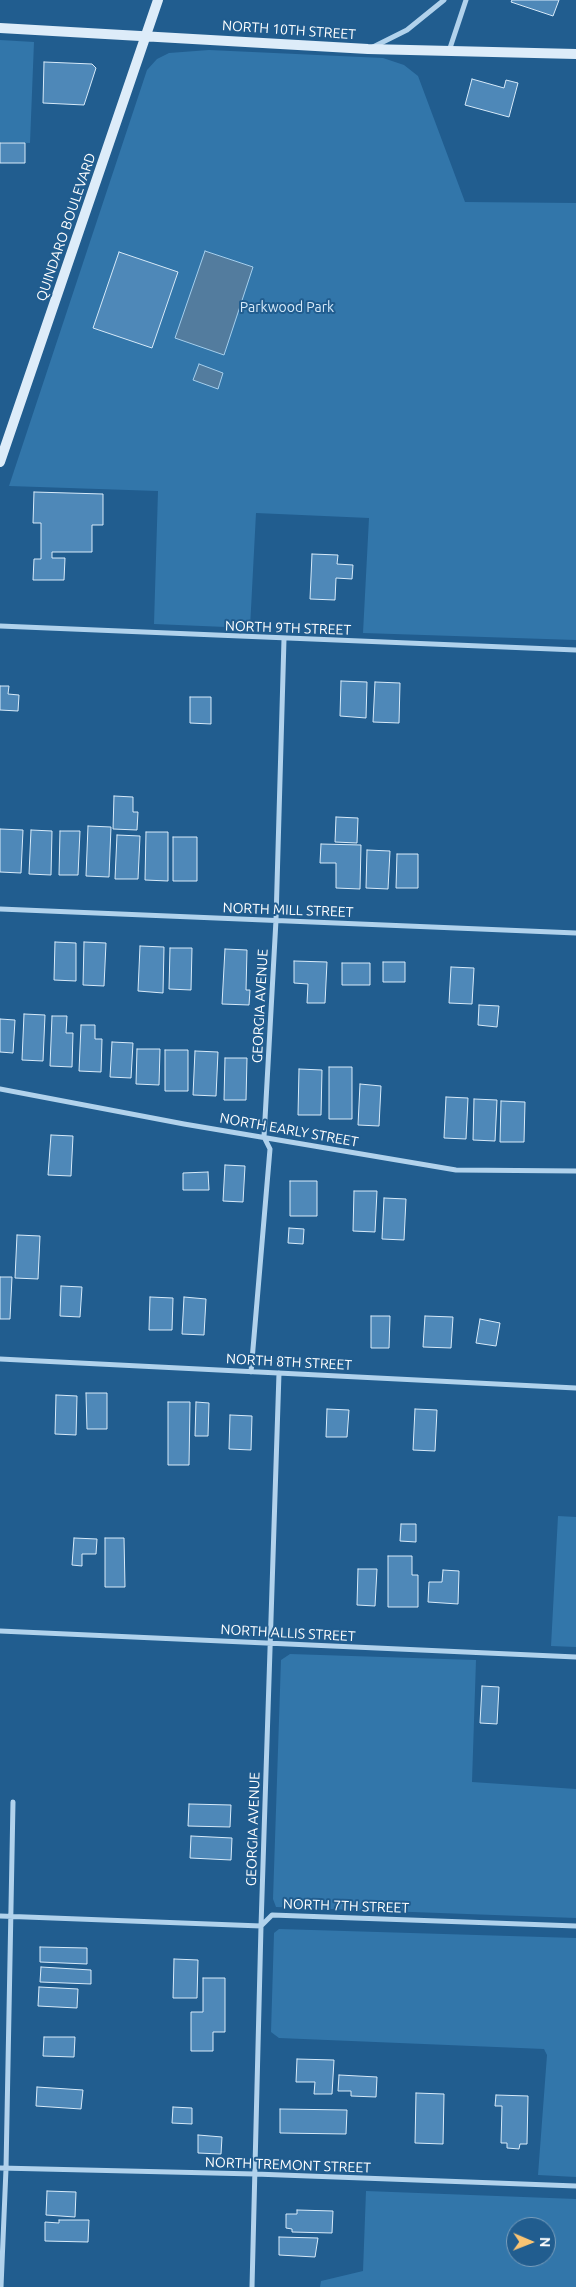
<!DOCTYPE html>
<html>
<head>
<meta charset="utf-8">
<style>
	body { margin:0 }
	#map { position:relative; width:576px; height:2287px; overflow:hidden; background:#215d8f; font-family:Ubuntu,sans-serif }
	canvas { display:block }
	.north { position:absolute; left:506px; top:2217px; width:50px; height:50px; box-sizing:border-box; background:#215d8f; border:1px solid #7a9ebc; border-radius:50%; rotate:91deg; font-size:14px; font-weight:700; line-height:20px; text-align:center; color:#fff }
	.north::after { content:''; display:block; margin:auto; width:18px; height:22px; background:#f9c473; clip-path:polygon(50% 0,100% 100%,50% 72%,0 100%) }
</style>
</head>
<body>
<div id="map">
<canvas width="576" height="2287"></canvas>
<div class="north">N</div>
</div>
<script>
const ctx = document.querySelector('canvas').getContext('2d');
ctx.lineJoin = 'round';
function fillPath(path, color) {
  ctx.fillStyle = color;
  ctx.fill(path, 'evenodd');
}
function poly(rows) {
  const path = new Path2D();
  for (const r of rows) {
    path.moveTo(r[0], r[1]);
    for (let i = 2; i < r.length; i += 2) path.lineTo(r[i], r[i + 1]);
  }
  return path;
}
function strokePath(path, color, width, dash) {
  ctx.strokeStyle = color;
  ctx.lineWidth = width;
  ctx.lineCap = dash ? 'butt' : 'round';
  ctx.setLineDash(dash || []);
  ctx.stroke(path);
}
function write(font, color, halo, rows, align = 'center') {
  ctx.font = font + ' Ubuntu,sans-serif';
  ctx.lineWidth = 4;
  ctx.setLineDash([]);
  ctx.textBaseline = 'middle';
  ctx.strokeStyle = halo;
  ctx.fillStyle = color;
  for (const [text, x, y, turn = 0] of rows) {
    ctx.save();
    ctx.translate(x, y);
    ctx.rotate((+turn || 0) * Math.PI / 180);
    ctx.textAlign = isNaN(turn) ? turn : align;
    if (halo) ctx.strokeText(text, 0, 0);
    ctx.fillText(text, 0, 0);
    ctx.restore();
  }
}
fillPath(poly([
	[0,40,34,42,30,143,0,142],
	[209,50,383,58,404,65,418,76,465,202,576,203,576,640,363,633,369,518,256,513,250,628,154,624,158,491,9,486,147,70,157,59,169,53],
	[558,1516,576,1517,576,1647,551,1646],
	[290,1654,476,1660,472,1782,576,1789,576,1918,276,1907,273,1899,281,1660],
	[279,1929,576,1938,576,2177,538,2175,547,2055,544,2049,279,2038,271,2032,274,1933],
	[366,2191,576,2199,576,2287,320,2287,321,2281,363,2271],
	[516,2227,546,2227,546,2257,516,2257]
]), '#3276aa');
const water = poly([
	[205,251,253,267,224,355,175,338,205,251],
	[199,364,223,373,218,389,193,380,199,364]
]);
fillPath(water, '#537c9e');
strokePath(water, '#a5cfed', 1);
const building = poly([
	[512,0,559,0,553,16,511,2,512,0],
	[44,62,92,64,96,68,84,105,43,103,44,62],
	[472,79,504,88,506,80,518,83,509,117,465,105,472,79],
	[0,143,25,143,25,163,0,163,0,143],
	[119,252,178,272,152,348,93,328,119,252],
	[34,492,103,494,103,525,92,525,92,552,52,552,52,558,65,558,64,580,33,580,34,559,41,559,41,523,33,523,34,492],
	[312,554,338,555,337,564,353,565,352,579,336,578,335,600,310,599,312,554],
	[341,681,367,682,366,718,340,716,341,681],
	[375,682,400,683,399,723,373,722,375,682],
	[0,686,9,686,8,694,19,695,18,711,0,710,0,686],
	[190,697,211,697,211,724,190,723,190,697],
	[114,796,133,797,133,812,138,812,137,830,113,829,114,796],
	[336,817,358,818,357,843,335,842,336,817],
	[88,826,111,827,109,877,86,876,88,826],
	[0,829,23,830,21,873,0,872,0,829],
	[31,830,52,831,51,875,29,874,31,830],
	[60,831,80,831,78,875,59,875,60,831],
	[146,832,168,832,168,881,145,880,146,832],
	[117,835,140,836,138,879,115,879,117,835],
	[173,837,197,837,197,881,173,881,173,837],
	[321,844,361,845,360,889,336,888,336,863,320,863,321,844],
	[367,850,390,851,388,889,366,888,367,850],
	[397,854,418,854,418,888,396,888,397,854],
	[55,942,76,943,76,981,54,980,55,942],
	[84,942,106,943,104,986,83,985,84,942],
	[140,946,164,947,163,993,138,991,140,946],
	[170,948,192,948,191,990,169,989,170,948],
	[225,949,247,950,246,990,250,990,249,1005,222,1004,225,949],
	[294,961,327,962,325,1003,307,1003,308,984,294,983,294,961],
	[383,962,405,962,405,982,383,982,383,962],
	[342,963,370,963,370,985,342,985,342,963],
	[451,967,474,968,472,1004,449,1003,451,967],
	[479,1005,499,1006,497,1027,478,1025,479,1005],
	[24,1014,45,1015,43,1061,22,1060,24,1014],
	[52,1016,67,1016,66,1033,73,1033,72,1067,50,1066,52,1016],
	[0,1019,15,1020,13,1053,0,1052,0,1019],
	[81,1025,95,1025,95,1039,102,1039,101,1072,79,1071,81,1025],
	[112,1042,133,1043,131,1078,110,1077,112,1042],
	[137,1049,160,1049,159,1085,136,1084,137,1049],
	[165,1050,188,1050,188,1091,165,1091,165,1050],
	[195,1051,218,1052,216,1096,193,1095,195,1051],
	[225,1058,247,1058,246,1100,224,1100,225,1058],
	[329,1067,352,1067,352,1119,329,1119,329,1067],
	[299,1069,322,1070,321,1115,298,1115,299,1069],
	[360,1084,381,1086,379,1126,358,1125,360,1084],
	[446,1097,468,1098,466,1139,444,1138,446,1097],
	[474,1099,497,1100,495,1141,473,1140,474,1099],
	[501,1101,525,1102,524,1142,500,1142,501,1101],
	[51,1135,73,1136,71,1176,48,1175,51,1135],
	[225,1165,245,1166,243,1202,223,1201,225,1165],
	[208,1172,209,1190,183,1190,183,1173,208,1172],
	[290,1181,317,1181,317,1216,290,1216,290,1181],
	[354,1191,377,1191,375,1232,353,1231,354,1191],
	[384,1198,406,1199,404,1240,382,1239,384,1198],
	[289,1228,304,1229,303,1244,288,1243,289,1228],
	[17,1235,40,1236,38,1279,15,1278,17,1235],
	[0,1277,12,1277,10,1319,0,1319,0,1277],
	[61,1286,82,1287,80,1317,60,1316,61,1286],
	[150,1297,173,1298,172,1330,149,1330,150,1297],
	[184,1297,206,1299,204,1335,182,1334,184,1297],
	[371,1316,390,1316,389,1348,371,1348,371,1316],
	[425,1316,453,1317,451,1348,423,1347,425,1316],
	[480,1319,500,1323,496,1346,476,1343,480,1319],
	[86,1393,107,1393,107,1429,87,1429,86,1393],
	[56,1395,77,1396,76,1435,55,1434,56,1395],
	[168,1402,190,1402,189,1465,168,1465,168,1402],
	[196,1402,209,1403,208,1436,195,1436,196,1402],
	[327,1409,349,1410,347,1437,326,1437,327,1409],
	[415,1409,437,1410,435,1451,413,1450,415,1409],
	[230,1415,252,1416,251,1450,229,1449,230,1415],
	[401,1524,416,1524,416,1542,400,1541,401,1524],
	[74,1538,97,1539,96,1554,82,1554,82,1566,72,1565,74,1538],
	[105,1538,124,1538,125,1587,105,1587,105,1538],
	[388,1556,412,1556,412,1575,418,1575,418,1607,388,1607,388,1556],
	[358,1569,377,1569,375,1606,357,1605,358,1569],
	[443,1570,459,1571,458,1604,428,1602,429,1582,442,1582,443,1570],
	[482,1686,499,1687,497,1724,480,1723,482,1686],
	[189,1804,231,1805,230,1827,188,1826,189,1804],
	[191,1836,232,1838,231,1860,190,1858,191,1836],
	[40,1947,87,1948,87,1964,40,1962,40,1947],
	[174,1959,198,1960,197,1998,173,1998,174,1959],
	[41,1967,91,1970,91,1984,40,1982,41,1967],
	[203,1978,225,1978,225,2032,213,2032,213,2051,191,2051,191,2012,203,2012,203,1978],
	[39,1987,78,1989,77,2008,38,2006,39,1987],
	[44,2037,75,2037,74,2057,43,2056,44,2037],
	[297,2059,334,2060,332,2094,314,2094,315,2082,296,2082,297,2059],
	[339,2075,377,2077,376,2097,351,2096,351,2091,338,2091,339,2075],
	[37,2087,83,2090,81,2109,36,2106,37,2087],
	[416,2093,444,2094,443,2144,415,2143,416,2093],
	[496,2095,528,2096,527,2144,520,2144,519,2149,507,2148,507,2143,501,2143,502,2106,495,2106,496,2095],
	[173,2107,192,2108,192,2124,172,2123,173,2107],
	[280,2109,347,2110,346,2134,280,2133,280,2109],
	[198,2135,222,2137,221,2154,198,2153,198,2135],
	[47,2191,76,2192,75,2217,46,2215,47,2191],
	[297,2210,333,2211,332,2233,292,2232,292,2229,286,2228,286,2214,297,2214,297,2210],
	[59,2220,89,2220,88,2242,45,2241,45,2222,59,2223,59,2220],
	[279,2237,318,2238,315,2257,279,2255,279,2237]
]);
fillPath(building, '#4e88b8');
strokePath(building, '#d7eaf9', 1);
strokePath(poly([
	[373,47,407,30,444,0],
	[449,51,466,0],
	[0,626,576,650],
	[0,909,576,933],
	[0,1089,184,1124,456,1170,576,1171],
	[0,1359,576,1388],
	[251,1372,270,1149,264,1137,276,920,284,639],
	[0,1631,576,1657],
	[0,1916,261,1926,272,1915,576,1926],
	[0,2168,255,2174,576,2186],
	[1,2287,6,2169,13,1802],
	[252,2287,261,1926,279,1373]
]), '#b1d2ec', 5);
strokePath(poly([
	[0,28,368,49,576,54],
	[0,462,158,0]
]), '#ddecf9', 10);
write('14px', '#fff', '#215d8f', [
	["NORTH 10TH STREET",289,30,4],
	["QUINDARO BOULEVARD",66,227,-71],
	["NORTH 9TH STREET",288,628,2],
	["NORTH MILL STREET",288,910,2],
	["GEORGIA AVENUE",260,1006,-87],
	["NORTH EARLY STREET",289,1130,10],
	["NORTH 8TH STREET",289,1362,3],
	["NORTH ALLIS STREET",288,1633,3],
	["GEORGIA AVENUE",253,1829,-88],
	["NORTH 7TH STREET",346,1906,2],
	["NORTH TREMONT STREET",288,2165,2]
]);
write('14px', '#d7eaf9', '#215d8f', [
	["Parkwood Park",287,307]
]);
</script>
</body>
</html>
